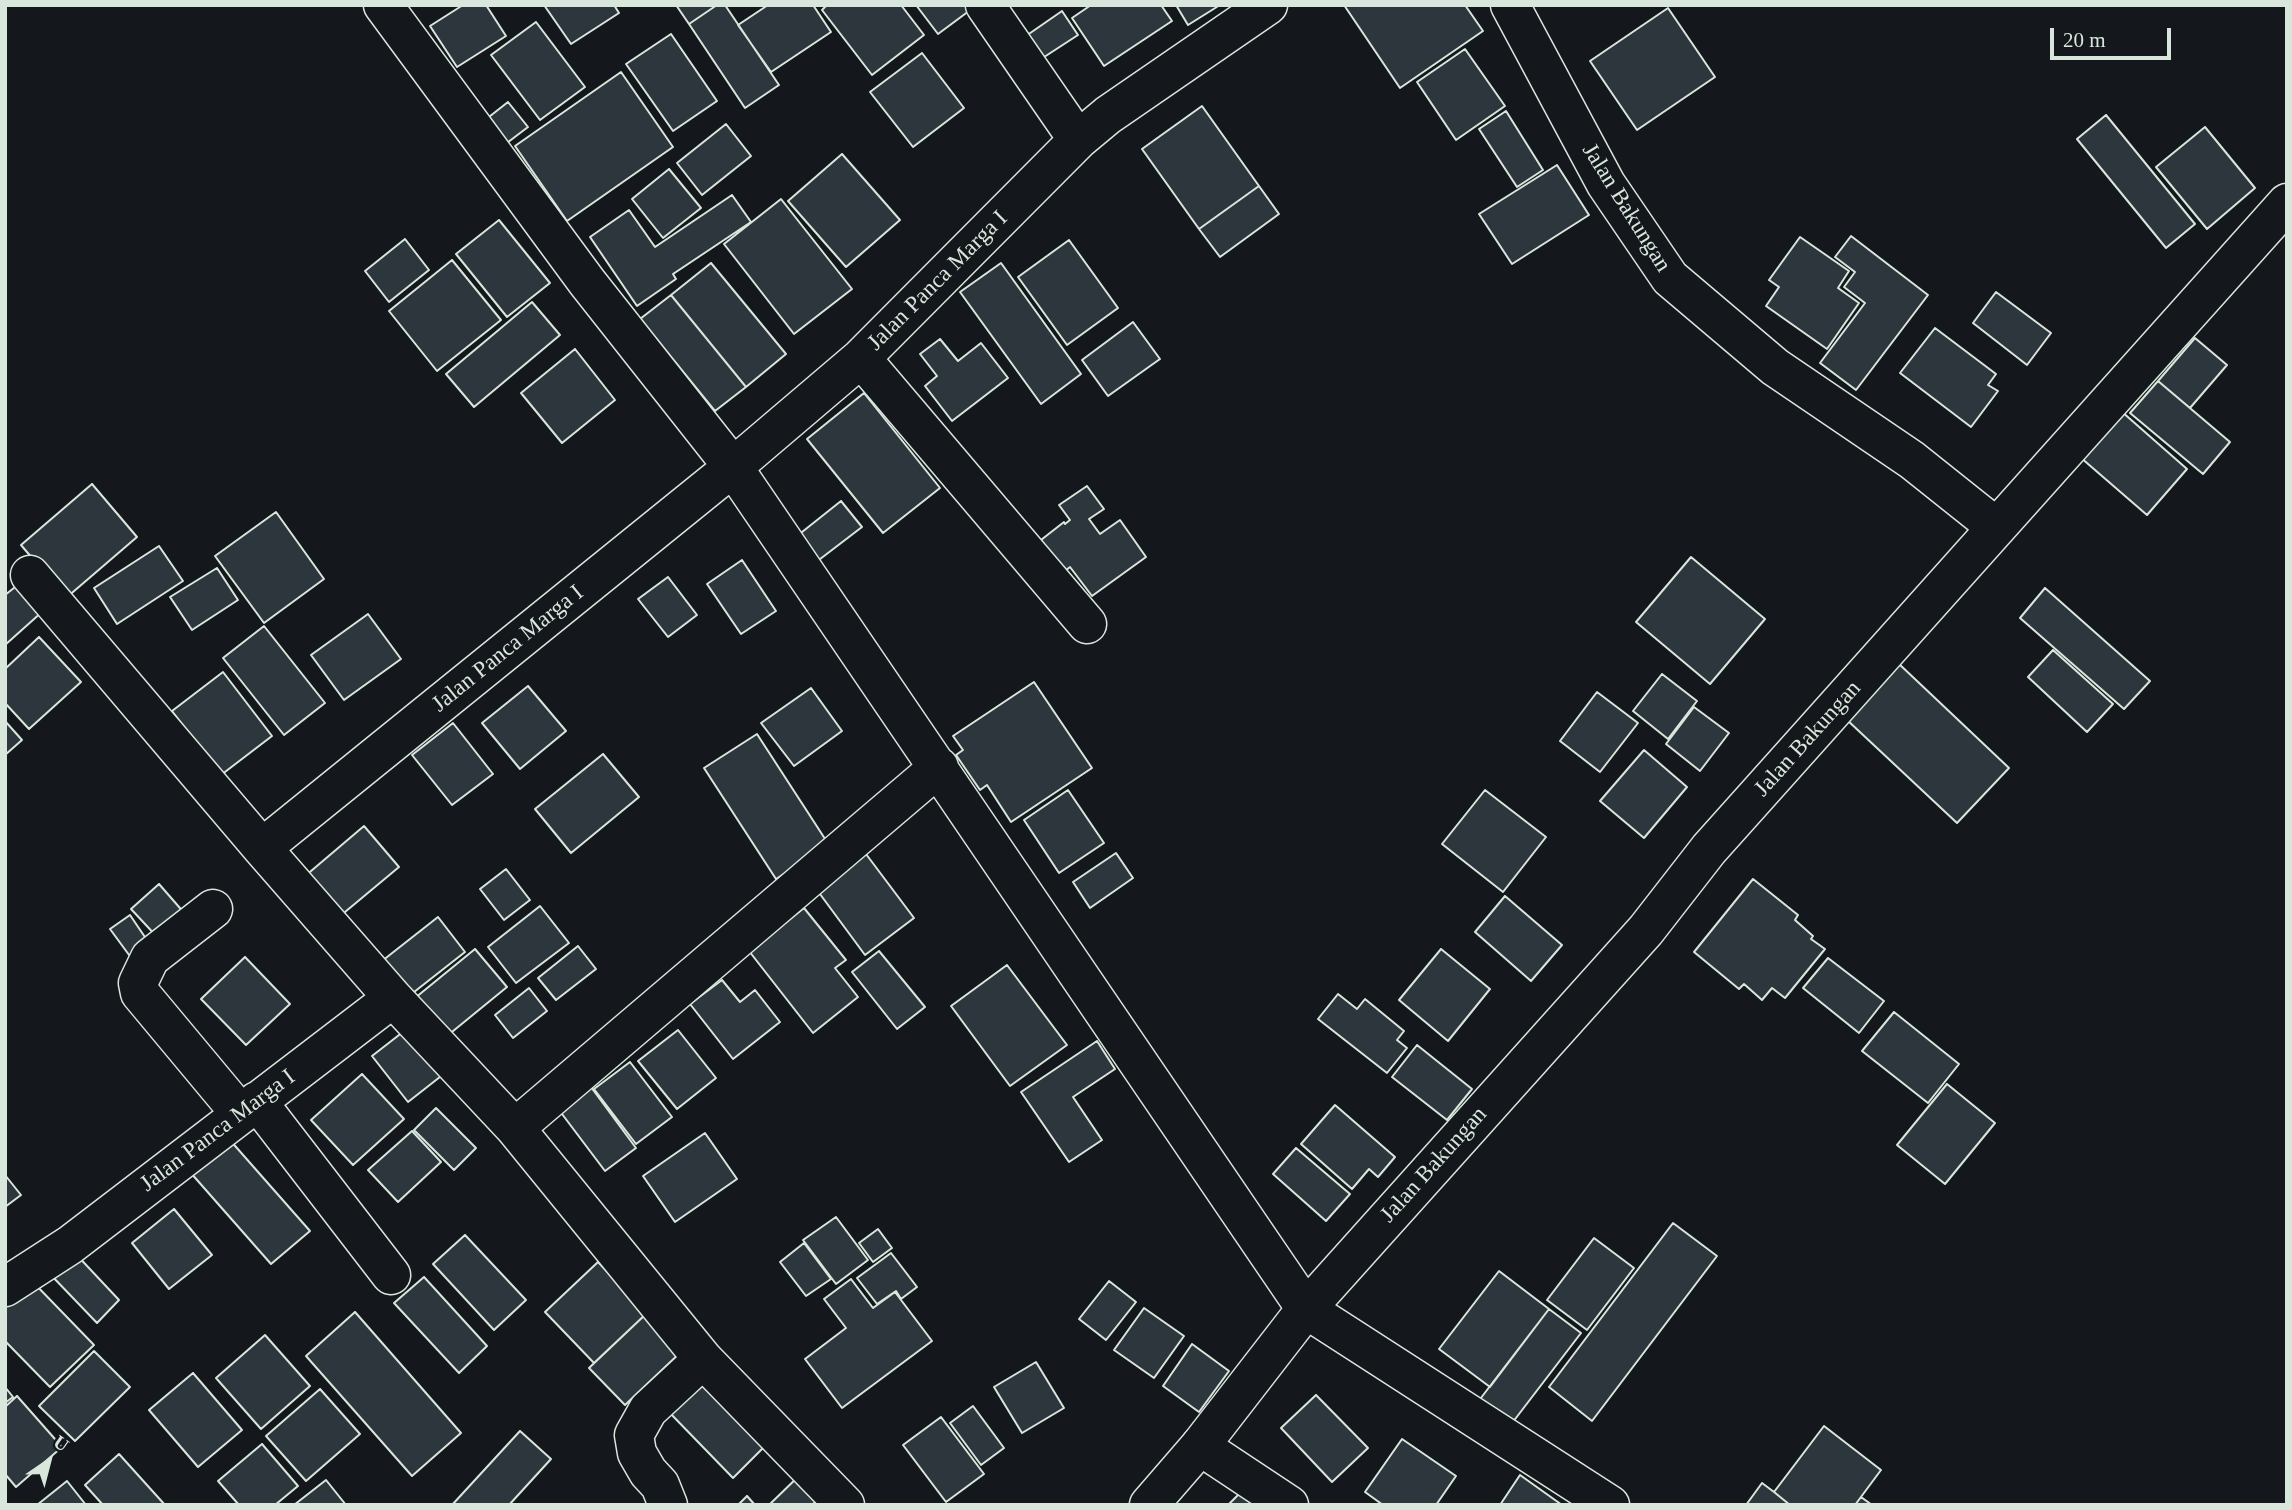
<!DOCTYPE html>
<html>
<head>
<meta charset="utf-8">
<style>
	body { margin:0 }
	#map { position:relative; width:2292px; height:1510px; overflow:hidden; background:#14181c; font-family:Georgia,serif }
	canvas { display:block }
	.frame { position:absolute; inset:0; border:7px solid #d8e6dc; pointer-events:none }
	.north { position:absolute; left:14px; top:1426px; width:70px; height:70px; -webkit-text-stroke:5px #14181c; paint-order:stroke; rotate:35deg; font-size:19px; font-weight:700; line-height:28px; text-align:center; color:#d8e6dc }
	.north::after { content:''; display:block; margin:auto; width:24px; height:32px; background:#d8e6dc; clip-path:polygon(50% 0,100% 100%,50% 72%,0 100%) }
	.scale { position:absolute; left:2050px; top:28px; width:121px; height:32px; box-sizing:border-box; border:4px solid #d8e6dc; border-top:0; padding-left:9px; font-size:21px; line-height:24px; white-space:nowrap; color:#d8e6dc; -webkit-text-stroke:5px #14181c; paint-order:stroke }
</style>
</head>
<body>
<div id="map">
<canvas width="2292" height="1510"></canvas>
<div class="frame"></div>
<div class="north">U</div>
<div class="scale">20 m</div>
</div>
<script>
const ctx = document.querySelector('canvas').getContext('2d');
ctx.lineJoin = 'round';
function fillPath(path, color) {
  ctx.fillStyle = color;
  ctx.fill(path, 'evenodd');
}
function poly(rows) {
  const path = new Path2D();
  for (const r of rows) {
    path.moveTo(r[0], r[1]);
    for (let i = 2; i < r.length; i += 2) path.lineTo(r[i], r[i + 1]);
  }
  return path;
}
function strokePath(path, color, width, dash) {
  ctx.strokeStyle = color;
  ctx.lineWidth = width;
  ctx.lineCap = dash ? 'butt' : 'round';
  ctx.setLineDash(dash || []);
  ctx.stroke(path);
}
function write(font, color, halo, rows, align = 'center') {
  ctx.font = font + ' Georgia,serif';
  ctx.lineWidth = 5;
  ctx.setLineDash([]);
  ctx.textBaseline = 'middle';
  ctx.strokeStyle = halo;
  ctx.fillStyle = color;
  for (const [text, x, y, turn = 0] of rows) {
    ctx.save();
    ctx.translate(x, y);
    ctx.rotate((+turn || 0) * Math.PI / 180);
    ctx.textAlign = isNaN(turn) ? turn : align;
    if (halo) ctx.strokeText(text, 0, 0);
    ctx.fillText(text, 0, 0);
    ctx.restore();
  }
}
const building = poly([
	[463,5,486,5,506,36,457,67,430,26,463,5],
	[544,5,614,5,619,13,571,44,544,5],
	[676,5,717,5,689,24,676,5],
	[717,5,725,5,779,85,745,108,689,24,717,5],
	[768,5,813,5,831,32,771,72,738,25,768,5],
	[827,5,901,5,924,35,872,75,822,10,827,5],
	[916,5,971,5,973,8,938,34,916,5],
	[1091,5,1161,5,1172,21,1104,66,1072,18,1091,5],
	[1176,5,1220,5,1188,25,1176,5],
	[1344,5,1465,5,1483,31,1400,88,1344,5],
	[1668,8,1715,77,1637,130,1590,61,1668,8],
	[1062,11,1078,35,1038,61,1023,38,1062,11],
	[536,22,585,87,540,120,491,55,536,22],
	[671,34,717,101,673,131,626,64,671,34],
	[1465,49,1505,106,1456,140,1417,82,1465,49],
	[922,53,964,108,913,147,870,92,922,53],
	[621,72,673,147,567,221,515,146,621,72],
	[508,102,528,127,499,149,480,124,508,102],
	[1202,106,1259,186,1199,229,1142,149,1202,106],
	[1506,111,1543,170,1517,187,1479,129,1506,111],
	[2106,115,2195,224,2166,248,2077,139,2106,115],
	[726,124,751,156,702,195,677,163,726,124],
	[2205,127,2255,188,2207,229,2156,167,2205,127],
	[842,154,900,220,846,267,788,201,842,154],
	[1557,165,1589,215,1512,264,1479,214,1557,165],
	[669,169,701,208,663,238,632,199,669,169],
	[1259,186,1279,214,1220,257,1199,229,1259,186],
	[732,195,751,222,673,274,676,279,637,306,590,237,629,210,655,247,732,195],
	[781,199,852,289,794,334,724,244,781,199],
	[499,220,550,283,507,317,456,254,499,220],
	[1851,236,1928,295,1856,390,1820,363,1865,303,1844,287,1855,272,1835,257,1851,236],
	[1800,237,1849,271,1838,288,1859,303,1827,349,1766,306,1779,287,1769,280,1800,237],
	[405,239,429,270,389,302,365,271,405,239],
	[1069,240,1118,308,1067,345,1018,277,1069,240],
	[452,260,501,320,437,371,389,311,452,260],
	[711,263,786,354,746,387,671,295,711,263],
	[1001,263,1081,374,1041,404,960,292,1001,263],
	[1996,292,2051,333,2027,365,1973,323,1996,292],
	[671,295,746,387,715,411,640,319,671,295],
	[532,302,560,335,474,407,446,374,532,302],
	[1133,322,1160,359,1108,396,1082,360,1133,322],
	[1935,328,1996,374,1988,385,1998,391,1971,427,1900,373,1935,328],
	[2195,338,2227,365,2190,408,2158,381,2195,338],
	[940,339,958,361,981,343,1008,378,952,421,925,386,937,376,920,354,940,339],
	[575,349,615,400,562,443,521,393,575,349],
	[2158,381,2230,442,2203,474,2130,413,2158,381],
	[864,393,940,488,883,533,807,439,864,393],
	[2121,411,2187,469,2147,515,2080,457,2121,411],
	[92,484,137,537,66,598,21,545,92,484],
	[1087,486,1104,509,1089,519,1100,534,1120,520,1146,557,1092,596,1070,567,1055,579,1032,547,1064,522,1065,524,1070,520,1059,505,1087,486],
	[841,501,862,527,811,566,792,540,841,501],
	[276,512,324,579,264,623,215,556,276,512],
	[159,546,183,581,117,624,94,588,159,546],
	[1691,557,1765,619,1710,684,1636,622,1691,557],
	[742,560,776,611,741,634,707,584,742,560],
	[217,568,238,600,192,630,170,597,217,568],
	[668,577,697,615,668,637,638,599,668,577],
	[19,584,43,611,5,645,5,595,19,584],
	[2045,588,2150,681,2124,709,2020,618,2045,588],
	[368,614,401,659,344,700,311,655,368,614],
	[264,626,325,703,284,735,223,658,264,626],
	[39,637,81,682,29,729,5,703,5,669,39,637],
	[2053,650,2113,704,2087,732,2028,677,2053,650],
	[1898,663,2009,768,1957,823,1846,719,1898,663],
	[223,672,272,736,221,775,172,711,223,672],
	[1662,674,1697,701,1668,739,1633,711,1662,674],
	[1034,682,1092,768,1011,822,987,785,980,790,956,755,963,750,953,736,1034,682],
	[528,686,566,731,520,769,482,723,528,686],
	[811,688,842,731,794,766,761,723,811,688],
	[1597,692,1638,723,1600,772,1560,741,1597,692],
	[1694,707,1729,733,1700,771,1666,744,1694,707],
	[5,721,22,740,5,755,5,721],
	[453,723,493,774,452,805,412,755,453,723],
	[757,734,829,845,776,879,704,768,757,734],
	[1644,750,1687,787,1644,838,1600,801,1644,750],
	[603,754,639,797,571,853,535,809,603,754],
	[1068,790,1104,843,1059,873,1024,820,1068,790],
	[1485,790,1546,837,1503,892,1442,844,1485,790],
	[364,826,399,867,339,917,304,877,364,826],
	[1116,853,1133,878,1090,908,1073,882,1116,853],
	[866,854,914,918,865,955,817,890,866,854],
	[506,869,530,900,504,920,480,889,506,869],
	[1753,879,1798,915,1795,920,1813,936,1811,939,1825,949,1785,998,1772,988,1762,1000,1744,984,1739,989,1694,952,1753,879],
	[159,884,186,915,159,939,131,909,159,884],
	[1505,896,1562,945,1531,981,1475,932,1505,896],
	[540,906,569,943,516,983,488,947,540,906],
	[804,908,846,960,835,968,858,997,813,1033,749,951,804,908],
	[130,915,151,946,132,959,110,929,130,915],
	[438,917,465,952,409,996,382,961,438,917],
	[578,946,596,969,556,1000,538,978,578,946],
	[475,949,507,987,447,1036,415,998,475,949],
	[1441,949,1490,989,1448,1041,1399,1000,1441,949],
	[879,951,925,1007,897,1029,852,972,879,951],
	[245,957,290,1004,246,1045,201,999,245,957],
	[1828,958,1884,1001,1859,1033,1803,988,1828,958],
	[1007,965,1067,1045,1010,1086,951,1006,1007,965],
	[722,980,740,1002,755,990,780,1022,733,1059,690,1004,722,980],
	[529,988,547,1011,513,1038,495,1015,529,988],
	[1338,994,1357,1009,1365,999,1404,1031,1397,1040,1407,1048,1387,1073,1318,1019,1338,994],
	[1894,1012,1959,1064,1928,1103,1862,1051,1894,1012],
	[408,1028,445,1073,408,1102,372,1056,408,1028],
	[678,1030,716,1078,677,1109,638,1061,678,1030],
	[1097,1041,1115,1069,1073,1097,1102,1140,1069,1162,1021,1092,1097,1041],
	[1417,1045,1472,1089,1447,1120,1392,1077,1417,1045],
	[630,1062,672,1117,636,1144,594,1089,630,1062],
	[362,1074,404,1119,353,1165,311,1120,362,1074],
	[588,1083,636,1148,605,1171,556,1106,588,1083],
	[1947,1084,1995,1123,1945,1184,1897,1145,1947,1084],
	[1335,1105,1395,1157,1378,1177,1369,1169,1352,1189,1301,1144,1335,1105],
	[436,1108,476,1148,454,1170,414,1130,436,1108],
	[412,1131,441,1162,398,1202,368,1170,412,1131],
	[705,1133,737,1179,675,1222,643,1176,705,1133],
	[229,1139,310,1231,271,1264,190,1172,229,1139],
	[1296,1148,1350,1194,1326,1221,1273,1174,1296,1148],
	[5,1175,21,1195,5,1207,5,1175],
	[174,1209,212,1255,169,1289,132,1243,174,1209],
	[836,1217,868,1260,836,1284,803,1240,836,1217],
	[1673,1223,1717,1256,1592,1421,1549,1387,1673,1223],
	[878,1229,892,1248,873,1262,859,1243,878,1229],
	[465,1235,526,1300,494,1330,433,1264,465,1235],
	[1594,1238,1634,1268,1587,1330,1547,1300,1594,1238],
	[804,1243,831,1279,806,1296,780,1262,804,1243],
	[73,1251,119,1300,97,1323,49,1273,73,1251],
	[891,1253,917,1287,901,1299,896,1291,877,1304,857,1278,891,1253],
	[598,1262,647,1313,594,1363,545,1312,598,1262],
	[1499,1271,1549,1309,1490,1387,1439,1349,1499,1271],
	[424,1277,487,1346,459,1373,394,1303,424,1277],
	[851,1279,873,1308,895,1292,932,1341,842,1408,805,1359,846,1328,824,1299,851,1279],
	[31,1280,94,1345,50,1387,5,1341,5,1304,31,1280],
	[1109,1281,1136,1302,1106,1340,1079,1319,1109,1281],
	[1144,1308,1184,1336,1154,1378,1114,1350,1144,1308],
	[1549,1309,1581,1333,1506,1431,1474,1407,1549,1309],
	[355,1312,461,1433,412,1476,306,1356,355,1312],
	[647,1313,683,1350,625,1405,589,1368,647,1313],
	[265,1335,310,1386,261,1429,216,1378,265,1335],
	[1192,1344,1229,1371,1199,1412,1163,1386,1192,1344],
	[94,1351,130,1387,75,1441,39,1406,94,1351],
	[1036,1362,1064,1408,1022,1433,994,1387,1036,1362],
	[709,1370,773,1438,733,1478,667,1410,709,1370],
	[193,1373,242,1430,198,1467,149,1410,193,1373],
	[5,1387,13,1397,5,1403,5,1387],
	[320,1389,360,1434,306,1481,266,1436,320,1389],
	[1316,1395,1368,1448,1332,1482,1281,1428,1316,1395],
	[17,1396,62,1447,16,1487,5,1474,5,1407,17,1396],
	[973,1406,1004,1448,981,1465,950,1423,973,1406],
	[941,1417,984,1474,946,1502,903,1445,941,1417],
	[1824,1426,1881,1470,1855,1505,1790,1505,1774,1492,1824,1426],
	[520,1431,551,1459,509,1505,452,1505,520,1431],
	[1402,1439,1456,1476,1436,1505,1383,1505,1365,1492,1402,1439],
	[262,1444,298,1486,275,1505,239,1505,218,1481,262,1444],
	[119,1454,165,1505,103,1505,85,1485,119,1454],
	[804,1471,825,1493,812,1505,769,1505,804,1471],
	[1520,1475,1562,1505,1500,1505,1520,1475],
	[326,1480,346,1505,294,1505,326,1480],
	[67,1481,86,1505,37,1505,67,1481],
	[1762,1483,1774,1492,1790,1505,1746,1505,1762,1483],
	[1248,1485,1268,1505,1228,1505,1248,1485],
	[747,1496,755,1505,738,1505,747,1496],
	[1861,1497,1872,1505,1855,1505,1861,1497]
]);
fillPath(building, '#2c363c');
strokePath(building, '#d8e6dc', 2);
const minor = poly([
	[383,5,587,282,733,467,1306,1309,1610,1505],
	[985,5,1078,140],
	[861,358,1087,624],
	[30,575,262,848,393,998,515,1128,703,1359,845,1505],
	[262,848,733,467,861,358,1078,140,1108,115,1268,5],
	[213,909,150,958,138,983,140,993,240,1113],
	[257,1101,391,1275],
	[515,1128,939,767],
	[5,1287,70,1245,393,998],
	[1200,1446,1289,1505],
	[668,1505,660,1485,648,1472,637,1453,634,1435,648,1410,703,1359]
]);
const major = poly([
	[1510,5,1606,184,1670,278,1775,367,1912,460,1996,527],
	[1149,1505,1200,1446,1306,1309,1646,930,1709,849,2287,203]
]);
strokePath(minor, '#d8e6dc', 41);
strokePath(major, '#d8e6dc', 41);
strokePath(minor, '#14181c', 38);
strokePath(major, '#14181c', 38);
write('23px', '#d8e6dc', '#14181c', [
	["Jalan Bakungan",1626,208,58],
	["Jalan Panca Marga I",938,281,-45],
	["Jalan Panca Marga I",508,649,-39],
	["Jalan Bakungan",1808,739,-48],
	["Jalan Panca Marga I",218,1131,-37],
	["Jalan Bakungan",1434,1165,-48]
]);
</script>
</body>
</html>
